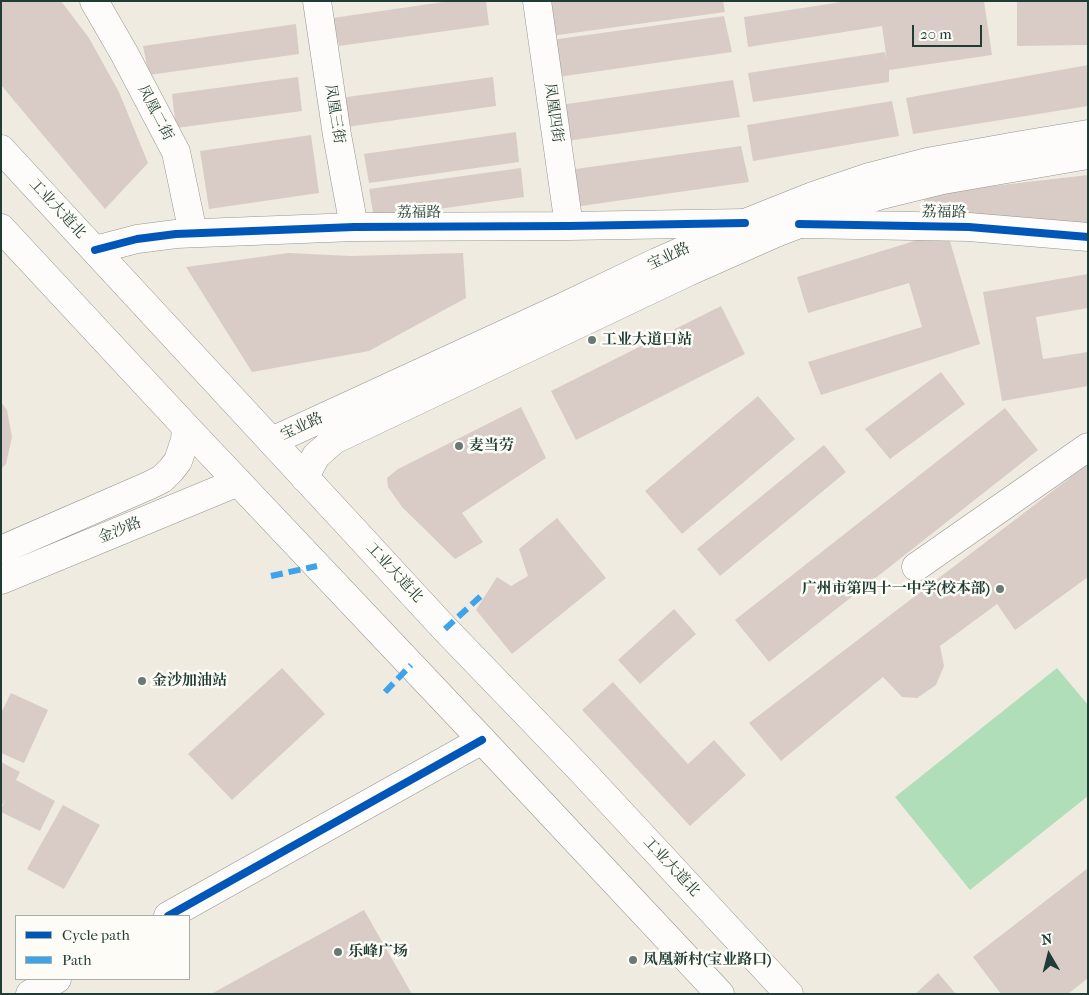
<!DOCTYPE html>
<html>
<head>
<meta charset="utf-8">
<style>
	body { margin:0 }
	#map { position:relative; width:1089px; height:995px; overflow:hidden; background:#f0ebe1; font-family:"IM FELL French Canon",serif }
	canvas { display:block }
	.frame { position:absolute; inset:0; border:2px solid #1f3d34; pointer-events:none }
	.legend { position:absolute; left:15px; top:915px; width:175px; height:65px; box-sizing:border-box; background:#fdfcf7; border:1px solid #a4b0a9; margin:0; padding:6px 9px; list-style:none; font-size:15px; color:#1f3d34 }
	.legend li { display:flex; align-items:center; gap:10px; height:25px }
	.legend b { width:25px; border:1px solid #a4b0a9 }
	.north { position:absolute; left:1024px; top:930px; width:50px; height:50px; -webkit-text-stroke:4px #fdfcf7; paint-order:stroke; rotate:352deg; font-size:14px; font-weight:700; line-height:20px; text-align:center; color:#1f3d34 }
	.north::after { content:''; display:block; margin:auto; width:18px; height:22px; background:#1f3d34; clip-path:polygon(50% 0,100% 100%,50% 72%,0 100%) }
	.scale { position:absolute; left:912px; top:25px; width:70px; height:22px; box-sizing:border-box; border:2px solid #1f3d34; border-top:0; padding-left:6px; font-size:15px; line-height:18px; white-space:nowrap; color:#1f3d34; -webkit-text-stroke:4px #fdfcf7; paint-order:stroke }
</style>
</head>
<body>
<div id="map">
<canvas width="1089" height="995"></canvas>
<div class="frame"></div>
<ul class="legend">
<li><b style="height:6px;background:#0057b8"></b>Cycle path</li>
<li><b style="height:6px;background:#3da4eb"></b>Path</li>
</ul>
<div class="north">N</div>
<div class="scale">20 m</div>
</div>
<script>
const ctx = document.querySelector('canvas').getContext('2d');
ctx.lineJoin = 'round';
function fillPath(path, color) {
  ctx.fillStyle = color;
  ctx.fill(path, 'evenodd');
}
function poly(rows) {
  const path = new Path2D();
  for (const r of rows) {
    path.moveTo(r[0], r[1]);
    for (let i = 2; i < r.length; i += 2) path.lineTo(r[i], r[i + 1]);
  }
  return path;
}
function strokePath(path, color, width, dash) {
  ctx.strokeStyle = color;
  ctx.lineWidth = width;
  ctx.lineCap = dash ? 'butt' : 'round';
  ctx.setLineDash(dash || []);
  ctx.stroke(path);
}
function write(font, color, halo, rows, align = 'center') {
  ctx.font = font + ' "IM FELL French Canon","Noto Serif SC",serif';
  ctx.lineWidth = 5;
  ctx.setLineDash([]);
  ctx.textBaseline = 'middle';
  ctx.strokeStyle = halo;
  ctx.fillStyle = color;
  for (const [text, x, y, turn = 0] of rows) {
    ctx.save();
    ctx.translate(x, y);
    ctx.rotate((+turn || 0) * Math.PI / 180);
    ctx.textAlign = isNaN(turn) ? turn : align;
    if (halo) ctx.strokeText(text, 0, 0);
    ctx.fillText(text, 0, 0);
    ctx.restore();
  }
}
fillPath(poly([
	[1057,668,1088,705,1088,796,970,890,895,797]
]), '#b0deb8');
fillPath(poly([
	[1,1,61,1,89,38,119,92,148,163,105,209,1,85],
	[450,1,486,1,489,25,339,46,333,18],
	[545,1,723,1,725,12,551,36],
	[848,1,984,1,992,55,889,70,889,82,753,102,748,73,885,52,887,61,882,26,748,47,744,17],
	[1017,1,1088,1,1088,45,1017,46],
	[724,16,732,52,558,77,551,40],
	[296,24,299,54,149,75,143,46],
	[1088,65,1088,106,913,134,906,98],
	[298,77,302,111,176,128,172,94],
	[493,77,496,106,346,127,340,98],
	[733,80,740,117,566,141,560,105],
	[892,101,899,136,753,161,747,125],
	[516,132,519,162,369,183,364,154],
	[311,135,319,193,209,209,200,151],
	[741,146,749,182,574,207,568,170],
	[521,168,524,197,374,218,369,189],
	[1088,175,1088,225,924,218,924,194],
	[947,231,980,344,821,395,808,362,922,327,909,283,808,313,797,277],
	[289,253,350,256,463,253,466,298,369,351,252,372,186,267],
	[1088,274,1088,308,1036,317,1043,359,1088,352,1088,386,1002,401,983,292],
	[721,306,745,354,576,440,551,391],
	[941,372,965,404,890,459,865,429],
	[758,396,795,439,682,534,645,491],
	[1,402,7,410,12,437,6,464,1,469],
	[521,407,546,458,462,513,483,542,455,559,402,507,388,487,387,478,398,469],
	[1005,408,1038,450,769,662,735,620],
	[824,445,846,472,720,576,697,549],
	[1088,464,1088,577,1015,630,997,604,940,646,944,666,936,685,917,698,902,697,883,677,781,761,749,723],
	[557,518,606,578,512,654,476,610,497,577,511,586,528,576,519,549],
	[674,609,696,634,640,684,618,660],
	[282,668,325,714,232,800,188,754],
	[613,682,688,764,714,740,746,775,690,826,582,710],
	[11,693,48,710,24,763,1,753,1,713],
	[1,762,20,772,16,780,55,801,40,831,1,812,1,809,6,799,1,807],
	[63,805,100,825,64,889,27,869],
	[1088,868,1088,978,1068,994,1001,994,973,957],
	[364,910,412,994,211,994],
	[938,973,956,994,915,994]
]), '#d9ccc6');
const minor = poly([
	[94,1,124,53,176,152,193,233],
	[317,1,337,135,354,227],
	[537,1,569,226],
	[800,224,969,227,1088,237],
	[95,250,137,239,176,234,354,227,569,226,745,223],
	[916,567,1088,447],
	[168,916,482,740],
	[30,994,57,979]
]);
const major = poly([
	[1,149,337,512,445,629,579,768,789,994],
	[1,228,186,427,482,740,720,994],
	[272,441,563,307,657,262,745,223,813,196,869,177,927,162,1016,146,1088,134],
	[305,478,310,467,316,456,334,440,688,272,776,233,831,212,878,196,943,180,1088,155],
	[1,550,150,485,162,479,171,470,178,461,185,440,186,427],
	[1,580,238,482]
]);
strokePath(minor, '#93968f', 29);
strokePath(major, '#93968f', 29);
strokePath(minor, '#fdfcfa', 28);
strokePath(major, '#fdfcfa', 28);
strokePath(poly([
	[271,576,317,566],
	[445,629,482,595],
	[385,692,411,665]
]), '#3da4eb', 6, [12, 6]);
strokePath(poly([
	[799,224,969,227,1088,237],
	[95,250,137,239,176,234,354,227,569,226,745,223],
	[168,916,482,740]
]), '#0057b8', 8);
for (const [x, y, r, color] of [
	[592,340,5,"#687a71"],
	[459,446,5,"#687a71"],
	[1000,589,5,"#687a71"],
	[142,681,5,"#687a71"],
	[338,952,5,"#687a71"],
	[633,960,5,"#687a71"]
]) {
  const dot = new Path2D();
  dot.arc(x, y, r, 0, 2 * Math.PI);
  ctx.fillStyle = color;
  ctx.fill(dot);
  strokePath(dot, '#fdfcf7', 2);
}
write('15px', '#1f3d34', '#fdfcf7', [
	["凤凰二街",155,113,63],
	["凤凰四街",553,113,82],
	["凤凰三街",334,114,81],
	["工业大道北",57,209,47],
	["荔福路",419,213],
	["荔福路",944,213,1],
	["宝业路",669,257,-25],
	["宝业路",302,427,-25],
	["金沙路",120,531,-22],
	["工业大道北",394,573,47],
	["工业大道北",671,867,47]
]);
write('bold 15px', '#1f3d34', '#fdfcf7', [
	["工业大道口站",602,340],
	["麦当劳",469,446],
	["广州市第四十一中学(校本部)",990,589,"right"],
	["金沙加油站",152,681],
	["乐峰广场",348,952],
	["凤凰新村(宝业路口)",643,960]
], 'left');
</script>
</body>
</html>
